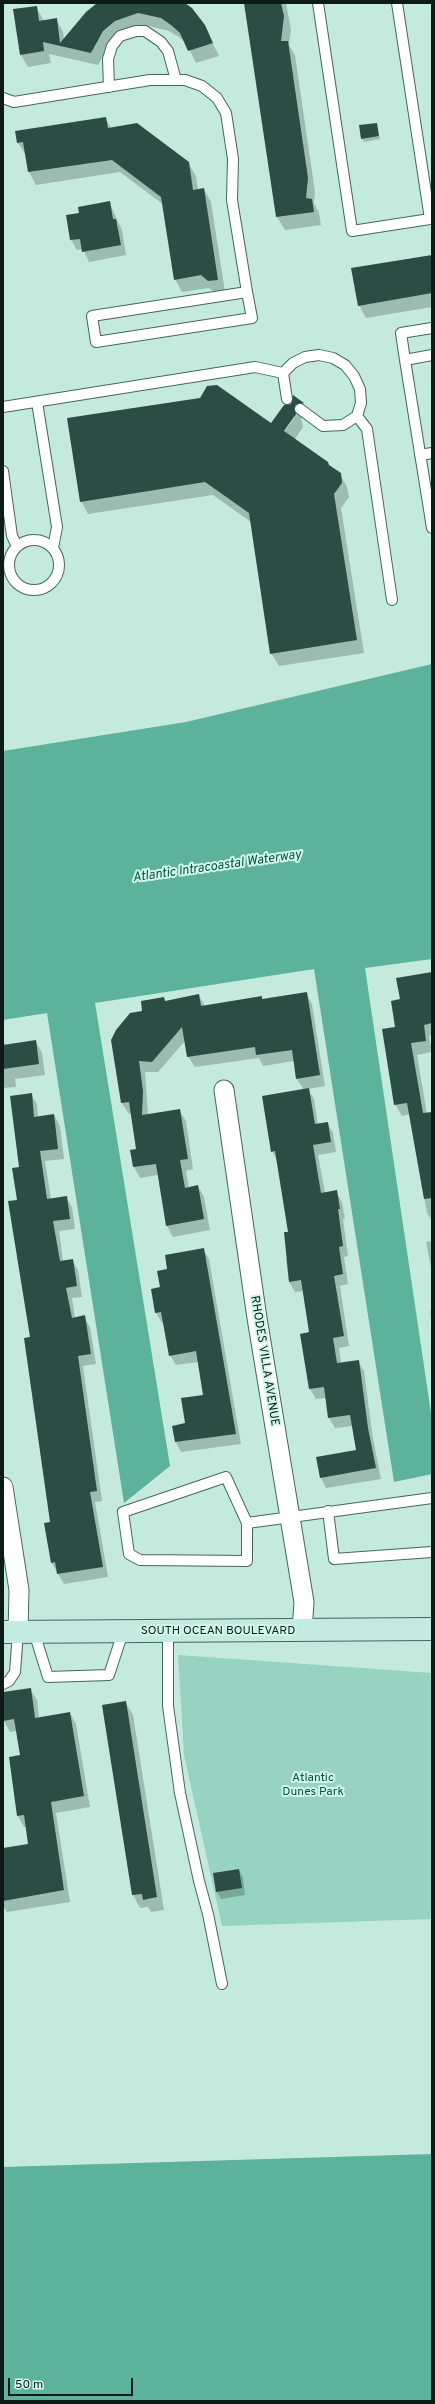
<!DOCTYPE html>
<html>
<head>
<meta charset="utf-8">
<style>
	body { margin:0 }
	#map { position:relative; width:435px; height:2404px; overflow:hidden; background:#c4eade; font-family:Overpass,sans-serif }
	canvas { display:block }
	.frame { position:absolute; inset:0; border:4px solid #0d1b17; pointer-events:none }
	.scale { position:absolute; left:8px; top:2378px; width:125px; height:18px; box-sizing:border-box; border:2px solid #0d1b17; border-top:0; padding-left:5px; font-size:12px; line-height:14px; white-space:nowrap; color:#0d1b17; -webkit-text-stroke:3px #d1f7eb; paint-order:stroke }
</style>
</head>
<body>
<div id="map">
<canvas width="435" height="2404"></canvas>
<div class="frame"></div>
<div class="scale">50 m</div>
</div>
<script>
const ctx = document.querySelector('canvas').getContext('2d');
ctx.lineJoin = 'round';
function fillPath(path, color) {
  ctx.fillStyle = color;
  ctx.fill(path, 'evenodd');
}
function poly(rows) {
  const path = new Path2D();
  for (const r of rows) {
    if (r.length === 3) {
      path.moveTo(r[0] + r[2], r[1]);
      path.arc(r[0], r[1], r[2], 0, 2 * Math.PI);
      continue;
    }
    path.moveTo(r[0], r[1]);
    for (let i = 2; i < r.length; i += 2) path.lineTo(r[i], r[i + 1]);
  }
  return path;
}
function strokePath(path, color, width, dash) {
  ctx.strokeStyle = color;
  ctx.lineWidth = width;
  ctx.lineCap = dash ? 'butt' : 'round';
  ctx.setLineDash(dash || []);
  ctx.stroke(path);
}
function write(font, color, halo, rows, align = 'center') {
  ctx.font = font + ' Overpass,sans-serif';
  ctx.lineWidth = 4;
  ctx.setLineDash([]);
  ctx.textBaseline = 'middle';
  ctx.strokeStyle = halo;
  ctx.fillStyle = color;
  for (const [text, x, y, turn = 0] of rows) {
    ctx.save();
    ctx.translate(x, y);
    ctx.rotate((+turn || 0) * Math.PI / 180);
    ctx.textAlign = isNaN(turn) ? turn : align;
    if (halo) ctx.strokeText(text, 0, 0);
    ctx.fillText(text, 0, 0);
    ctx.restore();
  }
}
fillPath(poly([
	[178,1655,432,1673,432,1919,222,1926,184,1755]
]), '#98d2c0');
fillPath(poly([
	[432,664,432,959,365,968,432,1420,432,1474,394,1482,314,969,95,1003,170,1466,124,1503,47,1013,3,1020,3,751,186,722],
	[432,2154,432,2401,3,2401,3,2167]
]), '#5db29b');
fillPath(poly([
	[98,3,182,3,204,26,219,56,196,63,186,43,179,37,169,31,149,26,132,28,110,43,98,65,49,54,51,63,28,67,21,55,36,7,44,21,56,19,63,32,64,39],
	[245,3,286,3,291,30,289,45,295,55,315,192,314,203,319,213,321,225,285,230,277,217],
	[105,118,111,128,188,163,196,176,198,190,204,189,211,202,225,292,216,293,209,288,182,292,175,279,164,205,120,172,36,185,29,172,26,155,18,143],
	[376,124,380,139,364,142,362,138],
	[109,202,122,230,126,255,89,262,83,249,77,250,71,240,67,216,80,214],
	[432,256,432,307,366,318,359,305],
	[294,397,303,403,310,416,301,418,303,427,295,439,340,474,347,487,349,497,341,508,364,653,279,666,271,653,251,522,213,495,88,514,81,501,271,425,292,405],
	[293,417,295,417,282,435,281,434],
	[432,973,432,1035,429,1036,432,1052,417,1055,427,1114,432,1113,432,1221,427,1213,410,1114,402,1116,395,1104,396,1027,401,1000],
	[306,993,312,1004,325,1086,308,1089,314,1099,318,1125,327,1123,333,1133,336,1152,318,1155,325,1193,336,1192,342,1202,345,1219,343,1219,348,1256,344,1257,348,1284,340,1286,349,1346,339,1348,341,1363,358,1361,364,1371,373,1439,381,1479,326,1488,321,1478,357,1451,353,1426,335,1428,329,1418,326,1398,316,1399,310,1389,310,1333,303,1291,295,1292,289,1282,286,1259,289,1258,289,1233,277,1160,272,1151,304,1090,297,1079,294,1061,263,1066,259,1058,195,1067,188,1056,185,1041,158,1072,145,1072,148,1115,179,1110,186,1121,193,1169,186,1171,189,1188,198,1186,204,1197,210,1230,173,1237,167,1226,158,1175,140,1178,134,1167,137,1150,132,1113,129,1114,122,1103,143,1011,164,998,166,1002,199,995,205,1007,261,997,263,1000],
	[3,1035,5,1046,36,1042,42,1053,45,1075,15,1079,16,1087,3,1088],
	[31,1094,37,1104,38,1117,54,1115,60,1126,64,1159,45,1161,51,1199,66,1197,72,1207,75,1229,59,1231,63,1261,72,1260,78,1270,82,1297,72,1298,75,1318,84,1317,90,1327,96,1364,83,1366,102,1501,95,1502,108,1577,64,1584,51,1562,51,1523,18,1201,20,1168],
	[432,1241,432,1273,426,1242],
	[203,1249,209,1259,241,1444,181,1452,176,1442,173,1426,186,1424,205,1396,199,1362,176,1365,170,1355,164,1323,162,1323,156,1313,161,1288,168,1270],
	[430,1311,432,1311,432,1327],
	[30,1689,37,1700,39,1718,70,1713,76,1724,90,1807,56,1813,70,1902,7,1912,3,1906,3,1849,29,1845,27,1827,24,1827,18,1816,10,1757,21,1756,17,1731,10,1732,4,1721,3,1693],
	[125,1702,133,1715,164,1910,151,1912,148,1907,140,1908,133,1895,103,1706],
	[239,1870,243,1877,245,1895,221,1899,217,1892]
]), '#0003');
fillPath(poly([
	[97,3,185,3,192,8,205,25,213,43,188,51,180,33,171,25,161,18,138,13,115,21,103,31,91,53,43,42,44,51,20,55,13,9,37,6,39,21,57,18,60,43,86,12],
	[244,3,281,3,284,16,281,41,288,41,308,178,306,198,312,199,314,212,276,217],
	[106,117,108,128,137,123,189,162,193,190,204,188,218,280,208,281,201,275,174,280,161,197,112,160,28,172,23,142,17,143,15,131],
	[377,123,379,136,361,139,359,125],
	[110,201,113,219,116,219,121,245,82,252,80,239,70,240,66,215,79,213,78,207],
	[432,255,432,293,358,306,351,268],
	[217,385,271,423,284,405,291,404,293,395,304,403,295,405,296,414,284,431,328,462,329,465,341,473,342,483,334,494,357,640,270,654,249,513,205,482,80,502,67,418,200,398,207,386],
	[432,972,432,1023,424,1025,426,1041,411,1043,423,1113,432,1112,432,1198,424,1199,407,1103,394,1105,382,1029,395,1027,391,1001,400,999,396,978],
	[307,992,320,1075,296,1079,292,1050,256,1055,255,1047,187,1057,182,1027,152,1062,139,1061,143,1091,142,1115,180,1109,188,1159,180,1160,185,1188,198,1185,204,1219,166,1226,156,1164,133,1167,130,1150,136,1149,129,1102,121,1103,111,1040,116,1030,130,1013,142,1011,141,1001,164,997,165,1001,199,994,201,1006,262,996,262,999],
	[36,1040,39,1064,3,1069,3,1045],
	[309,1088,315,1124,328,1122,331,1142,313,1145,321,1193,337,1190,340,1209,338,1209,343,1246,339,1247,343,1274,334,1276,344,1336,333,1338,337,1363,359,1360,368,1428,376,1468,320,1478,316,1457,356,1450,350,1415,328,1418,324,1387,309,1389,300,1334,309,1332,301,1280,289,1282,284,1232,288,1232,275,1151,271,1152,262,1096],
	[32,1093,34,1117,54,1114,58,1149,40,1151,47,1199,67,1196,70,1219,53,1221,60,1261,73,1259,77,1286,66,1288,72,1318,85,1315,91,1354,78,1356,97,1491,90,1492,103,1567,57,1574,55,1562,51,1563,44,1523,50,1522,24,1338,30,1337,8,1201,17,1200,12,1168,19,1167,10,1096],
	[204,1248,236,1434,175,1442,172,1426,185,1423,181,1398,203,1395,196,1351,169,1356,161,1312,155,1313,151,1289,160,1287,157,1271,167,1269,165,1255],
	[31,1688,35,1718,70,1712,84,1796,51,1802,64,1890,3,1901,3,1848,28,1844,24,1815,17,1816,9,1757,20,1755,14,1719,3,1721,3,1692],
	[126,1701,157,1897,143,1900,142,1894,132,1895,102,1705],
	[239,1869,242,1888,216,1892,213,1873]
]), '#2c4d44');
const service = poly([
	[318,3,352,231,430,219,397,3],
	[109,87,108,59,112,46,120,36,136,31,145,31,161,42,168,51,176,80],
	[3,98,14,102,150,80,185,80,202,86,217,98,226,113,233,159,232,200,247,292,252,318,96,342,92,316,247,292],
	[432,328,401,333,405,360,432,355],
	[405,360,432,528],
	[287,399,283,373,293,363,305,357,319,355,333,358,345,365,354,376,360,389,361,403,357,416,343,425,323,426,300,409],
	[37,402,57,527,53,548],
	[3,407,255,367,283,373],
	[357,416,367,429,392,600],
	[420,455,432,453],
	[3,471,12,536,17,546],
	[34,565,25],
	[328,1511,334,1559,432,1552],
	[247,1523,226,1477,123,1512,129,1554,140,1560,247,1561,247,1523,432,1498],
	[34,1632,48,1677,109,1675,123,1632],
	[168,1632,168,1706,180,1793,199,1881,208,1914,222,1984],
	[3,1684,9,1681,15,1672,18,1632]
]);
const minor = poly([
	[224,1090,257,1318,304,1602,302,1631],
	[3,1487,19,1590,18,1632]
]);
const secondary = poly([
	[3,1632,432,1629]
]);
strokePath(service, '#45675d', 12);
strokePath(minor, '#45675d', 21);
strokePath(secondary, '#45675d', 24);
strokePath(service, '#fff', 10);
strokePath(minor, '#fff', 19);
strokePath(secondary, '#c3ebe2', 22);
write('12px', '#0d1b17', '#d1f7eb', [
	["RHODES VILLA AVENUE",264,1361,81],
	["SOUTH OCEAN BOULEVARD",218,1632]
]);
write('12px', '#055242', '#d1f7eb', [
	["Atlantic",313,1779],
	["Dunes Park",313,1793]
]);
write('italic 13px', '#055142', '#d1f7eb', [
	["Atlantic Intracoastal Waterway",217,867,-8]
]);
</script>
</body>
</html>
